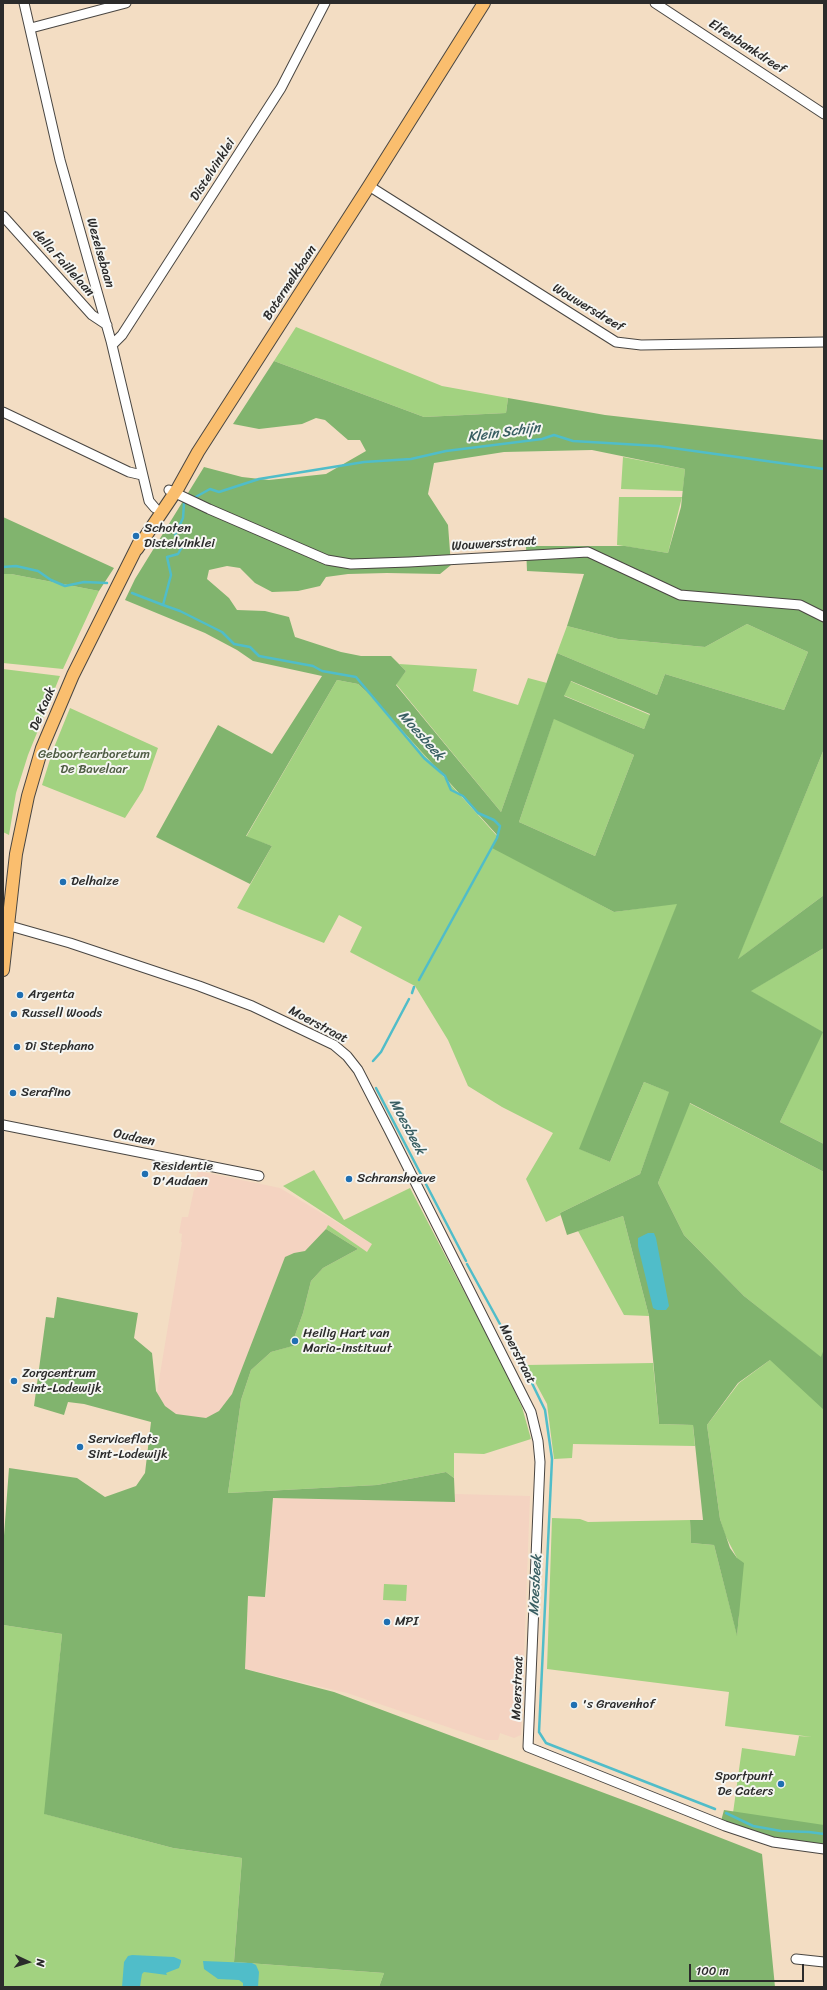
<!DOCTYPE html>
<html>
<head>
<meta charset="utf-8">
<style>
	body { margin:0 }
	#map { position:relative; width:827px; height:1990px; overflow:hidden; background:#f3ddc3; font-family:Sriracha,sans-serif }
	canvas { display:block }
	.frame { position:absolute; inset:0; border:4px solid #2b2b2b; pointer-events:none }
	.north { position:absolute; left:8px; top:1942px; width:40px; height:40px; -webkit-text-stroke:3px #f6f6f2; paint-order:stroke; rotate:94deg; font-size:11px; font-weight:700; line-height:16px; text-align:center; color:#2b2b2b }
	.north::after { content:''; display:block; margin:auto; width:14px; height:18px; background:#2b2b2b; clip-path:polygon(50% 0,100% 100%,50% 72%,0 100%) }
	.scale { position:absolute; left:689px; top:1964px; width:115px; height:18px; box-sizing:border-box; border:2px solid #2b2b2b; border-top:0; padding-left:5px; font-size:12px; line-height:14px; white-space:nowrap; color:#2b2b2b; -webkit-text-stroke:3px #f6f6f2; paint-order:stroke }
</style>
</head>
<body>
<div id="map">
<canvas width="827" height="1990"></canvas>
<div class="frame"></div>
<div class="north">N</div>
<div class="scale">100 m</div>
</div>
<script>
const ctx = document.querySelector('canvas').getContext('2d');
ctx.lineJoin = 'round';
function fillPath(path, color) {
  ctx.fillStyle = color;
  ctx.fill(path, 'evenodd');
}
function poly(rows) {
  const path = new Path2D();
  for (const r of rows) {
    path.moveTo(r[0], r[1]);
    for (let i = 2; i < r.length; i += 2) path.lineTo(r[i], r[i + 1]);
  }
  return path;
}
function strokePath(path, color, width, dash) {
  ctx.strokeStyle = color;
  ctx.lineWidth = width;
  ctx.lineCap = dash ? 'butt' : 'round';
  ctx.setLineDash(dash || []);
  ctx.stroke(path);
}
function write(font, color, halo, rows, align = 'center') {
  ctx.font = font + ' Sriracha,sans-serif';
  ctx.lineWidth = 4;
  ctx.setLineDash([]);
  ctx.textBaseline = 'middle';
  ctx.strokeStyle = halo;
  ctx.fillStyle = color;
  for (const [text, x, y, turn = 0] of rows) {
    ctx.save();
    ctx.translate(x, y);
    ctx.rotate((+turn || 0) * Math.PI / 180);
    ctx.textAlign = isNaN(turn) ? turn : align;
    if (halo) ctx.strokeText(text, 0, 0);
    ctx.fillText(text, 0, 0);
    ctx.restore();
  }
}
fillPath(poly([
	[198,1171,280,1188,376,1246,461,1410,152,1422,182,1242,181,1242,182,1234,179,1233,182,1217,188,1217],
	[455,1494,530,1496,521,1735,514,1738,500,1733,498,1740,486,1740,347,1693,245,1669,248,1596,266,1597,273,1498,454,1502]
]), '#f4d3c1');
fillPath(poly([
	[296,327,442,386,508,398,506,413,424,417,274,361],
	[623,457,685,469,683,491,621,489],
	[619,497,682,497,668,553,617,545],
	[3,574,11,574,99,591,63,669,3,663],
	[747,624,808,652,784,710,665,674,657,695,557,653,567,626,618,639,705,647],
	[399,664,477,669,473,691,518,705,528,678,547,683,501,812,396,684,406,671],
	[3,669,60,676,28,755,16,793,9,835,3,832],
	[337,680,358,684,369,694,498,837,492,847,614,912,678,903,580,1149,610,1162,644,1082,670,1092,640,1174,560,1213,561,1215,546,1222,526,1179,553,1133,502,1107,468,1086,448,1040,415,986,350,952,362,927,339,915,324,943,237,908,272,846,246,837],
	[570,681,650,715,644,729,563,695],
	[70,708,158,748,143,790,125,818,42,785,53,750],
	[554,718,634,755,595,856,519,822],
	[824,749,824,895,737,960],
	[824,948,824,1144,780,1122,822,1032,750,991],
	[689,1103,824,1172,824,1827,733,1813,742,1748,795,1756,799,1736,812,1737,725,1726,729,1692,547,1669,552,1518,580,1519,588,1522,690,1520,691,1543,714,1545,737,1635,739,1615,737,1558,725,1535,720,1519,707,1425,739,1383,770,1360,820,1357,744,1296,684,1235,658,1183],
	[314,1170,344,1220,410,1188,503,1366,522,1407,531,1439,484,1454,454,1453,454,1478,446,1472,377,1485,228,1493,241,1400,251,1370,271,1352,299,1344,294,1338,303,1313,311,1281,323,1268,358,1249,326,1229,328,1225,367,1252,372,1244,283,1186],
	[623,1216,649,1316,624,1315,578,1231],
	[653,1363,659,1424,693,1425,695,1446,573,1444,572,1458,554,1459,547,1404,526,1365],
	[384,1584,407,1585,406,1601,383,1600],
	[3,1625,62,1634,45,1814,173,1848,242,1858,234,1962,384,1973,379,1987,3,1987]
]), '#a2d280');
fillPath(poly([
	[274,361,424,417,506,413,508,398,605,415,824,440,824,749,738,959,824,895,824,948,751,991,823,1032,780,1122,824,1144,824,1172,690,1103,658,1183,684,1235,744,1296,821,1357,824,1349,824,1410,770,1360,738,1383,707,1425,720,1519,730,1548,737,1558,744,1563,737,1636,714,1545,691,1543,690,1520,703,1520,693,1425,659,1424,649,1316,623,1216,567,1235,560,1213,640,1174,669,1092,644,1082,610,1162,579,1149,677,904,614,912,492,848,498,836,369,694,358,684,337,680,246,836,272,846,250,884,156,837,218,725,272,754,322,676,253,661,237,650,205,633,125,600,135,579,204,467,242,477,269,480,326,474,366,451,360,440,348,440,325,420,316,418,302,424,259,429,233,424],
	[592,450,685,469,681,507,668,553,625,546,526,546,527,571,584,574,567,626,618,639,705,647,747,624,808,652,784,710,665,674,657,695,557,653,501,812,396,685,406,671,391,656,361,656,341,652,295,637,289,617,265,611,237,610,229,598,207,579,209,570,227,566,240,568,255,583,272,592,298,591,320,586,326,577,348,574,387,573,440,574,451,565,448,525,428,494,434,463,504,452],
	[571,681,650,714,644,729,564,696],
	[554,719,634,755,595,856,519,822],
	[3,517,114,568,99,591,11,574,3,574],
	[326,1229,358,1249,323,1268,311,1281,303,1313,294,1338,300,1344,271,1352,251,1370,241,1400,228,1493,377,1485,446,1472,454,1478,455,1502,273,1498,265,1597,248,1596,245,1669,334,1692,639,1806,762,1854,775,1987,379,1987,384,1973,234,1962,242,1858,173,1848,44,1814,62,1634,3,1625,3,1549,9,1468,77,1478,105,1497,136,1486,145,1473,151,1422,84,1404,68,1402,64,1415,34,1406,46,1317,54,1318,57,1297,138,1313,134,1338,152,1353,156,1391,165,1406,176,1414,206,1418,219,1411,232,1394,285,1257,294,1253,305,1251],
	[724,1810,824,1825,824,1845,773,1838,721,1821]
]), '#81b46e');
fillPath(poly([
	[648,1233,654,1233,656,1238,669,1306,666,1310,657,1310,653,1308,638,1246,638,1238],
	[132,1955,174,1957,181,1960,181,1962,179,1968,166,1973,167,1975,144,1972,142,1974,140,1987,122,1987,124,1962,128,1956],
	[203,1961,252,1963,256,1965,259,1972,258,1987,243,1987,243,1983,239,1980,218,1979,204,1969]
]), '#50bdc9');
strokePath(poly([
	[192,499,210,489,219,492,259,479,364,462,411,459,446,451,542,439,554,435,573,441,658,446,824,469],
	[3,567,16,566,38,571,51,580,65,586,84,582,107,583],
	[132,593,163,605,171,575,167,557,178,554,182,547,175,535,183,518,184,503,186,502],
	[163,605,180,611,222,632,234,644,250,647,259,656,313,666,322,671,356,677,424,758,445,776,451,790,463,796,478,813,494,820,500,826,497,838,419,980],
	[412,993,414,987],
	[373,1061,381,1052,409,999],
	[376,1088,466,1261],
	[467,1264,529,1377,545,1410,552,1459,539,1732,546,1743,715,1809],
	[726,1813,753,1826,781,1831,809,1832,824,1834]
]), '#50bdc9', 2.5);
const minor = poly([
	[24,3,60,160,111,341,149,501,155,508],
	[655,3,824,114],
	[31,28,126,3],
	[369,186,616,342,641,345,824,342],
	[3,216,92,315,107,325],
	[112,345,122,335,281,88,325,3],
	[3,412,129,472,142,475],
	[169,490,209,509,327,560,351,564,409,562,588,552,680,595,800,605,824,617],
	[3,924,70,943,199,986,252,1006,334,1045,347,1056,358,1070,389,1130,531,1412,538,1441,540,1462,528,1747,725,1826,773,1842,824,1849],
	[3,1125,259,1176],
	[796,1959,824,1962]
]);
const major = poly([
	[137,549,178,488,198,452,369,186,484,3],
	[3,970,16,854,28,796,42,748,73,675,139,543]
]);
strokePath(minor, '#494642', 11);
strokePath(major, '#494642', 14);
strokePath(minor, '#fff', 9);
strokePath(major, '#fabe6e', 12);
for (const [x, y, r, color] of [
	[136,536,4,"#1f6fb2"],
	[63,882,4,"#1f6fb2"],
	[20,995,4,"#1f6fb2"],
	[14,1014,4,"#1f6fb2"],
	[17,1047,4,"#1f6fb2"],
	[13,1093,4,"#1f6fb2"],
	[145,1174,4,"#1f6fb2"],
	[349,1179,4,"#1f6fb2"],
	[295,1341,4,"#1f6fb2"],
	[14,1381,4,"#1f6fb2"],
	[80,1447,4,"#1f6fb2"],
	[387,1622,4,"#1f6fb2"],
	[574,1705,4,"#1f6fb2"],
	[781,1784,4,"#1f6fb2"]
]) {
  const dot = new Path2D();
  dot.arc(x, y, r, 0, 2 * Math.PI);
  ctx.fillStyle = color;
  ctx.fill(dot);
  strokePath(dot, '#f6f6f2', 1.5);
}
write('13px', '#2b2b2b', '#f6f6f2', [
	["Elfenbankdreef",747,47,33],
	["Distelvinklei",213,170,-57],
	["Wezelsebaan",100,253,74],
	["della Faillelaan",63,263,48],
	["Botermelkbaan",290,283,-57],
	["Wouwersdreef",588,308,31],
	["Wouwersstraat",494,544,-4],
	["De Kaak",43,709,-67],
	["Moerstraat",318,1025,28],
	["Oudaen",134,1138,12],
	["Moerstraat",517,1354,63],
	["Moerstraat",518,1688,-88]
]);
write('13px', '#2b2b2b', '#f6f6f2', [
	["Schoten",144,529],
	["Distelvinklei",144,544],
	["Delhaize",71,882],
	["Argenta",28,995],
	["Russell Woods",22,1014],
	["Di Stephano",25,1047],
	["Serafino",21,1093],
	["Residentie",153,1167],
	["D'Audaen",153,1182],
	["Schranshoeve",357,1179],
	["Heilig Hart van",303,1334],
	["Maria-instituut",303,1349],
	["Zorgcentrum",22,1374],
	["Sint-Lodewijk",22,1389],
	["Serviceflats",88,1440],
	["Sint-Lodewijk",88,1455],
	["MPI",395,1622],
	["'s Gravenhof",582,1705],
	["Sportpunt",773,1777,"right"],
	["De Caters",773,1792,"right"]
], 'left');
write('13px', '#4f5d44', '#f6f6f2', [
	["Geboortearboretum",94,755],
	["De Bavelaar",94,770]
]);
write('italic 14px', '#385e62', '#f6f6f2', [
	["Klein Schijn",504,433,-8],
	["Moesbeek",421,736,48],
	["Moesbeek",407,1127,62],
	["Moesbeek",536,1585,-87]
]);
</script>
</body>
</html>
